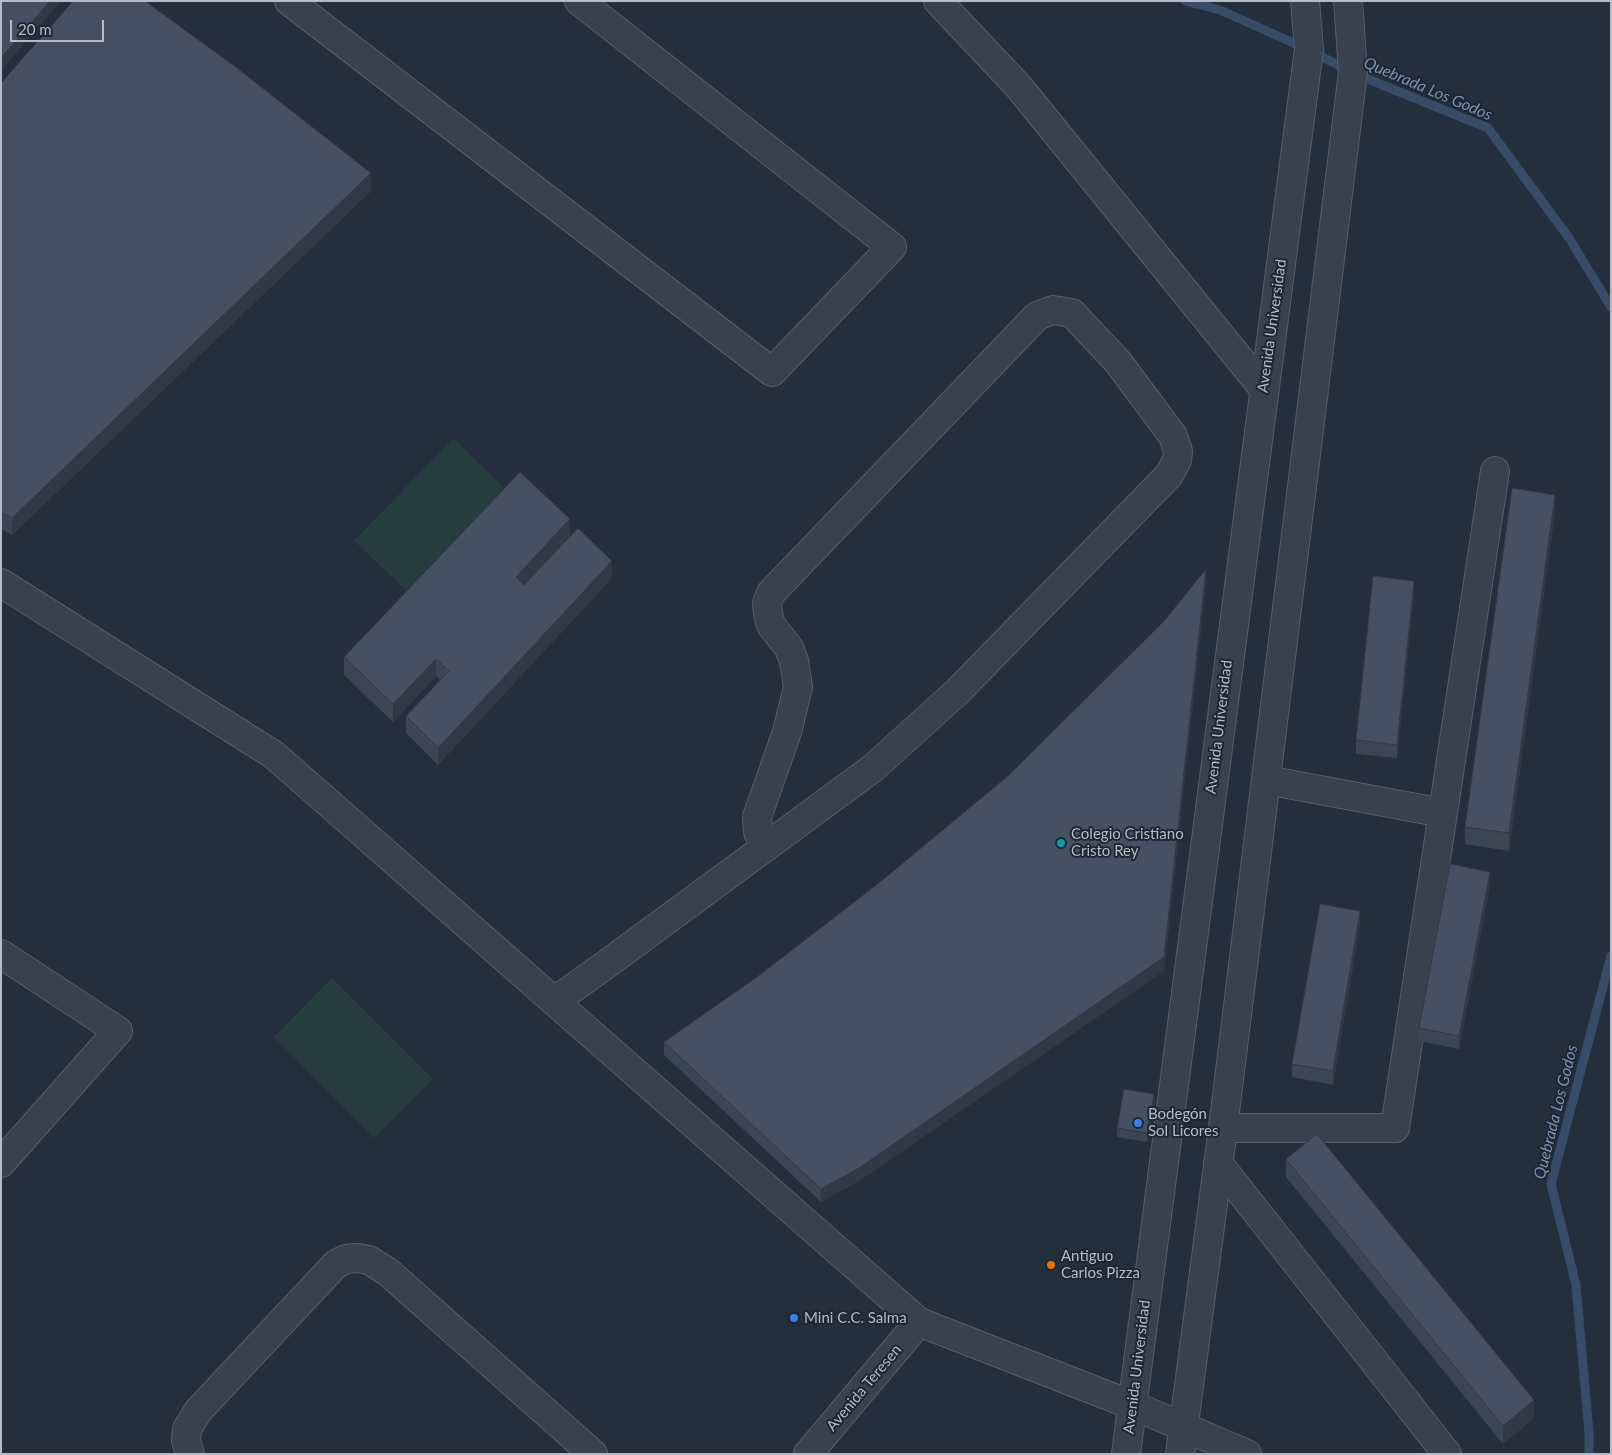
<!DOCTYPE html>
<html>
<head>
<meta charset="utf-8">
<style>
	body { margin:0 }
	#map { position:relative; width:1612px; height:1455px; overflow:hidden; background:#242f3e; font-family:Lato,sans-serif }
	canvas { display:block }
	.frame { position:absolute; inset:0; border:2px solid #b4bcc9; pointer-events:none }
	.scale { position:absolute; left:10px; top:20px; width:94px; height:22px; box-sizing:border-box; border:2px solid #b4bcc9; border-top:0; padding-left:6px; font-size:15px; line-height:18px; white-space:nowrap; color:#b4bcc9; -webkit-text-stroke:4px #1d2633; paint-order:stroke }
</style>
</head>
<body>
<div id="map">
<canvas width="1612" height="1455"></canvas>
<div class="frame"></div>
<div class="scale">20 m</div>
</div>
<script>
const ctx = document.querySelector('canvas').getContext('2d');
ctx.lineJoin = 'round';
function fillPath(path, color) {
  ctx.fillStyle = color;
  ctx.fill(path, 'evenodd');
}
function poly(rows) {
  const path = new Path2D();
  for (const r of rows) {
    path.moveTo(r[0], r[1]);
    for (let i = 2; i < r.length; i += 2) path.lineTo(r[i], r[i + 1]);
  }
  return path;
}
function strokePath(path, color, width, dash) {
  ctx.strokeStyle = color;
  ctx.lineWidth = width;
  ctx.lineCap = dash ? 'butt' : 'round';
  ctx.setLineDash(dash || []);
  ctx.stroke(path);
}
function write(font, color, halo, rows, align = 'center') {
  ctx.font = font + ' Lato,sans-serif';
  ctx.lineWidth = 4;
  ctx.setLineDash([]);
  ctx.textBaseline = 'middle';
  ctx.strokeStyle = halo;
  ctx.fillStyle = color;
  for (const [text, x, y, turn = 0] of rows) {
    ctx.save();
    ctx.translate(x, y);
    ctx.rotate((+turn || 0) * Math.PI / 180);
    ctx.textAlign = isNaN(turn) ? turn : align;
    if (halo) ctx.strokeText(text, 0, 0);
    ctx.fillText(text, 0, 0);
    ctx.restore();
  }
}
fillPath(poly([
	[453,438,505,489,407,591,354,541],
	[332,978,433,1079,374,1138,274,1037]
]), '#263c3f');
strokePath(poly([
	[1185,1,1220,10,1309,50,1353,73,1488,128,1569,238,1611,307],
	[1589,1454,1589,1433,1576,1285,1551,1184,1611,956]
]), '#394c67', 9);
const minor = poly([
	[289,1,772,372,892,247,579,1],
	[938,1,1019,87,1263,388],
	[1,583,274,755,919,1322,1132,1405,1247,1454],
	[1266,780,1443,813],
	[1,954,118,1031,1,1163],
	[555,1001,604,966,873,768,958,691,1169,475,1177,460,1178,451,1173,436,1118,362,1072,313,1053,310,1037,316,771,593,767,603,768,614,771,625,789,648,794,661,798,687,787,732,757,817,758,832,765,848],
	[1223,1128,1395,1128,1495,471],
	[1218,1163,1447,1454],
	[190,1454,186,1440,187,1429,198,1411,336,1264,346,1259,358,1258,369,1260,388,1272,593,1454],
	[808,1454,919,1322],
	[1126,1454,1309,49,1305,1],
	[1180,1454,1223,1128,1353,72,1348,1]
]);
strokePath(minor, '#565f6c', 30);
strokePath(minor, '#38414e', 28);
fillPath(poly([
	[1,83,371,191,12,535,1,529],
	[1555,512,1509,851,1465,844,1465,827],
	[570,537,612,578,438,765,406,733,406,716,440,680,436,676,393,722,344,675,344,657],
	[1206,582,1164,971,859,1181,821,1202,664,1055,664,1042,757,977,879,883,1008,776],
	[1414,594,1397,758,1356,754,1356,740],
	[1490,885,1459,1049,1419,1041,1419,1028],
	[1360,925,1333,1085,1292,1077,1292,1064],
	[1154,1103,1147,1142,1117,1137,1117,1128],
	[1286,1159,1534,1418,1503,1444,1286,1177]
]), '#3b4654');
fillPath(poly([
	[50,1,61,1,1,71,1,58],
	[371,173,371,191,12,535,12,518],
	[1555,495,1555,512,1509,851,1509,833],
	[570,519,570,537,516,595,516,577],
	[612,561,612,578,438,765,438,748],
	[1206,569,1206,582,1164,971,859,1181,821,1202,821,1189],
	[1414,581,1414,594,1397,758,1397,745],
	[436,659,436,676,393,722,393,704],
	[1490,872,1490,885,1459,1049,1459,1036],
	[1360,911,1360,925,1333,1085,1333,1071],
	[1154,1094,1154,1103,1147,1142,1147,1133],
	[1534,1400,1534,1418,1503,1444,1503,1426]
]), '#303945');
const building = poly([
	[1,1,50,1,1,58,1,1],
	[73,1,145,1,237,68,371,173,12,518,1,512,1,83,73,1],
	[520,472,570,519,516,577,524,585,578,528,612,561,438,748,406,716,449,671,436,659,393,704,344,657,520,472],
	[1512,488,1555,495,1509,833,1465,827,1512,488],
	[1206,569,1164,957,859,1168,821,1189,664,1042,757,977,879,883,1008,776,1165,620,1206,569],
	[1373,576,1414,581,1397,745,1356,740,1373,576],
	[1450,864,1490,872,1459,1036,1419,1028,1450,864],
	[1320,904,1360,911,1333,1071,1292,1064,1320,904],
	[1124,1089,1154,1094,1147,1133,1117,1128,1124,1089],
	[1317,1134,1534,1400,1503,1426,1286,1159,1317,1134]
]);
fillPath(building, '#455162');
strokePath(building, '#303945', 1);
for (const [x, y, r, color] of [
	[1061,843,5,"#0f9aa8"],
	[1138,1123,5,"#3f7fe0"],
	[1051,1265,5,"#e8710a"],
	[794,1318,5,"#3f7fe0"]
]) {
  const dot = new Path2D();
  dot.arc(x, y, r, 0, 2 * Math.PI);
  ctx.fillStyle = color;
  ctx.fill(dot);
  strokePath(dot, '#1d2633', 2);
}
write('15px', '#b4bcc9', '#1d2633', [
	["Avenida Universidad",1272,326,-82],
	["Avenida Universidad",1219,727,-83],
	["Avenida Universidad",1137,1367,-83],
	["Avenida Teresen",864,1388,-50]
]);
write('15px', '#b4bcc9', '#1d2633', [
	["Colegio Cristiano",1071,834],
	["Cristo Rey",1071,851],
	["Bodegón",1148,1114],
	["Sol Licores",1148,1131],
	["Antiguo",1061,1256],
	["Carlos Pizza",1061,1273],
	["Mini C.C. Salma",804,1318]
], 'left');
write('italic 16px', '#7c92b1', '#1d2633', [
	["Quebrada Los Godos",1428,89,23],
	["Quebrada Los Godos",1556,1112,-76]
]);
</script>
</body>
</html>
